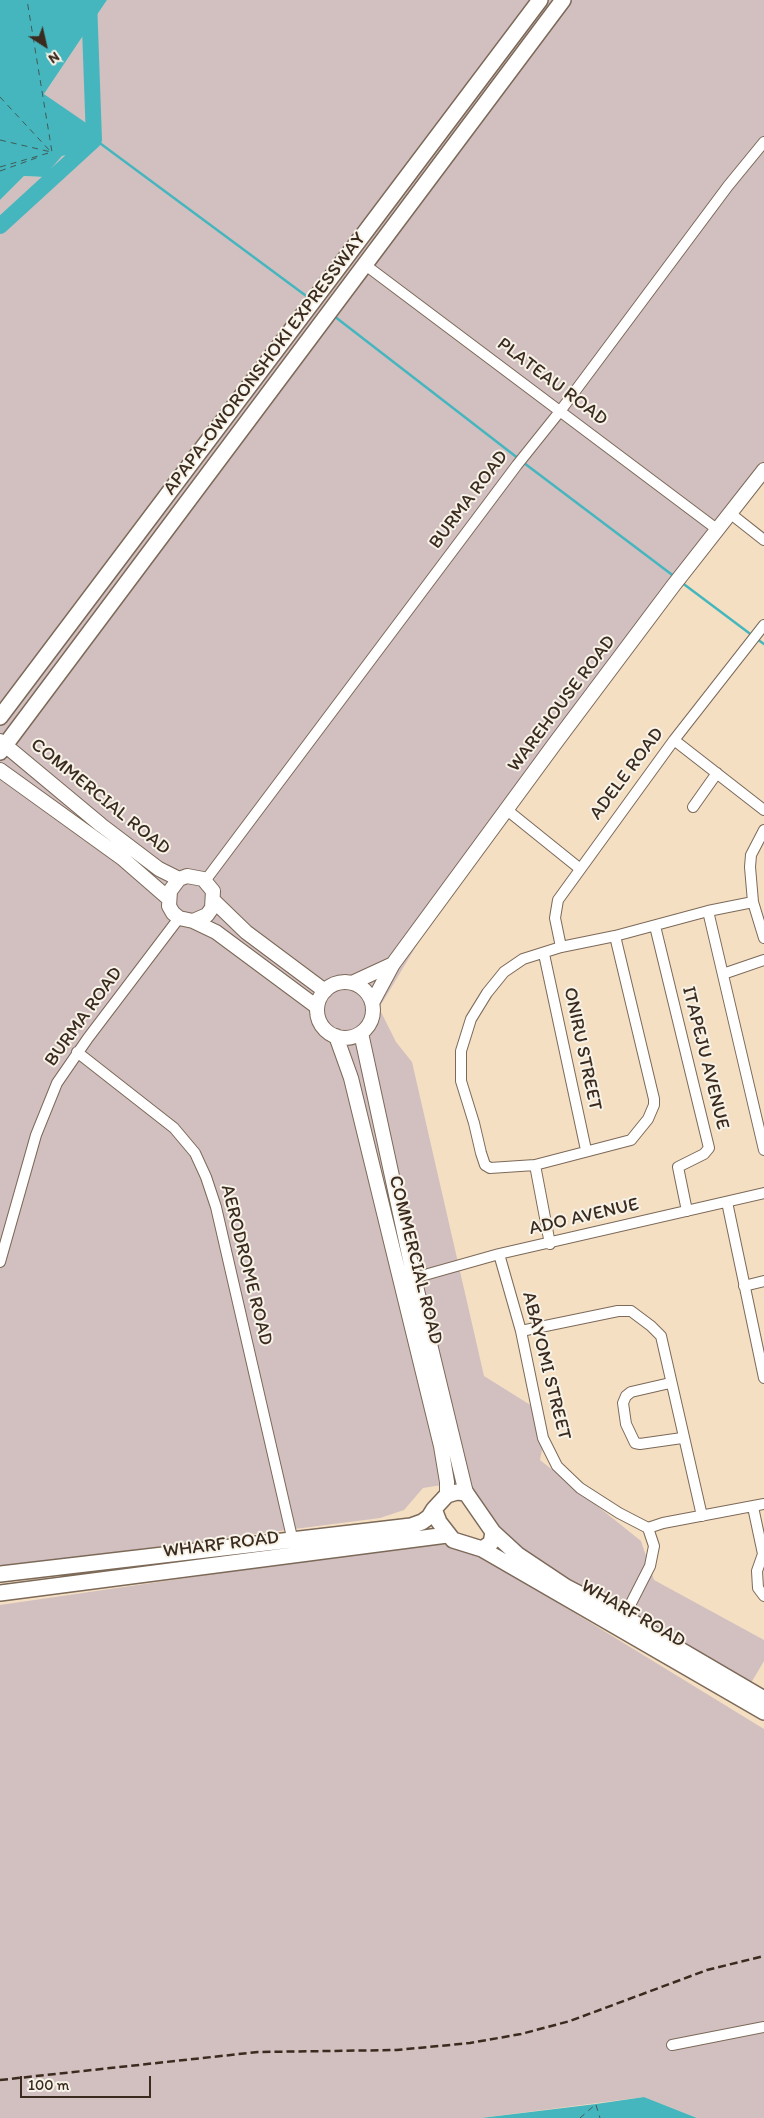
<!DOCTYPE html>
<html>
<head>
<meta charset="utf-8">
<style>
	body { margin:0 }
	#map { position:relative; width:764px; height:2118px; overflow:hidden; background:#f4dfc3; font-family:Itim,sans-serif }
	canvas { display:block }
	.north { position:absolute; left:20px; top:20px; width:50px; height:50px; -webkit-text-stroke:4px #f7f3e8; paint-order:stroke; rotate:145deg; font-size:14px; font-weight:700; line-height:20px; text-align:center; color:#3b2a1e }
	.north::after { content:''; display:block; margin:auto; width:18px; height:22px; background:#3b2a1e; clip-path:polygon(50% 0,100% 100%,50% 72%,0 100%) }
	.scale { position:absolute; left:20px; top:2076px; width:131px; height:22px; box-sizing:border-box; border:2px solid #3b2a1e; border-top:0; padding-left:6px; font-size:15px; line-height:18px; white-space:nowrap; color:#3b2a1e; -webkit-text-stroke:4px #f7f3e8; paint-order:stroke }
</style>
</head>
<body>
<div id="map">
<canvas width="764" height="2118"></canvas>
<div class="north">N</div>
<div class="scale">100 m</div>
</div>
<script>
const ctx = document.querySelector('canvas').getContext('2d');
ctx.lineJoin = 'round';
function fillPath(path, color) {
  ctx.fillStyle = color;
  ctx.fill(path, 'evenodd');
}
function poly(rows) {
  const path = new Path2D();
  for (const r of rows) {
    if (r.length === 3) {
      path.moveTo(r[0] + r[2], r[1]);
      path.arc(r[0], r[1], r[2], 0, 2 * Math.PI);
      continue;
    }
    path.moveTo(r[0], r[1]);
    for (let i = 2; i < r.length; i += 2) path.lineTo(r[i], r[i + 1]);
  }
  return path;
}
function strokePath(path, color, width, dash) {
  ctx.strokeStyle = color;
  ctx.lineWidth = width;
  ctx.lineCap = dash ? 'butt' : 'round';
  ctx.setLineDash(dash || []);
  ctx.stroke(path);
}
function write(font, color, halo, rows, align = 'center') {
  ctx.font = font + ' Itim,sans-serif';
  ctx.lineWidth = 4;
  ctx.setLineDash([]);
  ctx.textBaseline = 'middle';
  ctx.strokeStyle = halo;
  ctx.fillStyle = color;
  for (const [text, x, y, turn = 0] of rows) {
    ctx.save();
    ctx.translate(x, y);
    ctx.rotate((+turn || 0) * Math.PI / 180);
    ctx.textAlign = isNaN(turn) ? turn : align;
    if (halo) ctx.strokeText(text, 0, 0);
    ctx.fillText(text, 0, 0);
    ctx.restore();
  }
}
fillPath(poly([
	[107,0,764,0,764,477,436,913,379,1008,396,1042,412,1062,484,1376,540,1411,544,1440,540,1460,641,1541,654,1580,764,1640,764,1661,751,1683,519,1554,467,1481,423,1488,404,1510,380,1518,0,1567,0,200,24,176,44,177,62,156,87,152,100,134,44,94],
	[420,1544,457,1545,493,1563,764,1729,764,2118,697,2118,644,2097,481,2118,0,2118,0,1605]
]), '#d2bfc0');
fillPath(poly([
	[0,0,107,0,44,94,92,127,100,134,98,141,87,152,62,156,44,177,24,176,0,200],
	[644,2097,697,2118,481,2118,596,2104]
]), '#46b6be');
strokePath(poly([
	[97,141,309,298],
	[334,316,519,459],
	[524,463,675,577],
	[681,582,753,636],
	[757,639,764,644]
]), '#46b6be', 2.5);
strokePath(poly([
	[0,226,94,140,89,0]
]), '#46b6be', 16);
strokePath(poly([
	[0,97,51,152],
	[0,140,51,152],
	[0,167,52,152,27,0],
	[0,171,39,157],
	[596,2105,600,2118],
	[580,2118,596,2104]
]), '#3f5b56', 1, [6, 5]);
const minor = poly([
	[364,264,718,530],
	[731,514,764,540],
	[674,740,764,810],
	[693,807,717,773],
	[507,810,579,868],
	[764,830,751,855,750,867,753,902,764,938],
	[205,881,517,465,561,410,728,186,764,142],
	[708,911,764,1150],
	[655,926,709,1148,704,1154,678,1167,687,1211],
	[615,936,654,1099,654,1105,648,1119,631,1140,535,1165,490,1168,485,1165,481,1153,474,1123,461,1081,461,1051,471,1019,487,993,504,972,523,959,561,947,615,936,708,911,753,902],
	[561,947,555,918,558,900,674,740,764,625],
	[544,954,586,1150],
	[723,974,764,960],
	[77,1052,174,1128,195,1153,206,1177,216,1207,294,1546],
	[535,1165,550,1244],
	[727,1202,764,1378],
	[499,1254,521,1331,543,1438,557,1466,580,1488,619,1513,648,1528,663,1523,764,1504],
	[0,1262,36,1135,57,1083,88,1038,179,918],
	[414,1278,499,1254,764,1193],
	[744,1286,764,1281],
	[521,1331,618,1311,631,1311,651,1326,661,1336,702,1516],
	[670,1383,631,1392,626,1396,623,1403,626,1424,635,1443,640,1444,682,1438],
	[753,1507,763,1554,757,1571,758,1588,764,1596],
	[624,1617,650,1566,654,1546,648,1528],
	[672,2045,764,2027]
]);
const secondary = poly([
	[0,741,101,825,159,869,179,879],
	[0,770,122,858,168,898],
	[214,901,246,932,325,991],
	[193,921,207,915,212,908,213,891,203,879,187,876,179,879,170,891,169,906,173,913,179,918,193,921,216,932,317,1007],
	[354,982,393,964],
	[345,1010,28],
	[372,1003,393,964,556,742,673,586,764,470],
	[361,1033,414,1278,466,1493],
	[336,1036,351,1078,441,1446,447,1482,447,1495]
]);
const primary = poly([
	[0,717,540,0],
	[0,752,563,0],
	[457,1492,466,1493,493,1532,491,1543,482,1549,453,1540,439,1522,434,1509,447,1495,457,1492],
	[493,1532,518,1555,566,1587,624,1617,764,1699],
	[482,1549,764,1712],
	[0,1574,411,1526,422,1522,429,1517,434,1509],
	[0,1593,447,1535]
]);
strokePath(minor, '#7c6958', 12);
strokePath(secondary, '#7c6958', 16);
strokePath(primary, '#7c6958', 18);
strokePath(minor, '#fff', 10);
strokePath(secondary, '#fff', 14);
strokePath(primary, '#fff', 15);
strokePath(poly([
	[0,2080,258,2052,397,2050,470,2043,521,2034,570,2021,707,1970,764,1956]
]), '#3b2a1e', 2.5, [8, 4]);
write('19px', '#3b2a1e', '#f7f3e8', [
	["APAPA-OWORONSHOKI EXPRESSWAY",265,364,-53],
	["PLATEAU ROAD",552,382,37],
	["BURMA ROAD",469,500,-53],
	["WAREHOUSE ROAD",562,704,-53],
	["ADELE ROAD",627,774,-53],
	["COMMERCIAL ROAD",100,797,39],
	["BURMA ROAD",84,1017,-54],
	["ONIRU STREET",582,1049,78],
	["ITAPEJU AVENUE",705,1058,76],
	["ADO AVENUE",584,1217,-13],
	["COMMERCIAL ROAD",415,1260,76],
	["AERODROME ROAD",246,1265,76],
	["ABAYOMI STREET",546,1366,76],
	["WHARF ROAD",221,1545,-7],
	["WHARF ROAD",633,1614,30]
]);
</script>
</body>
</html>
